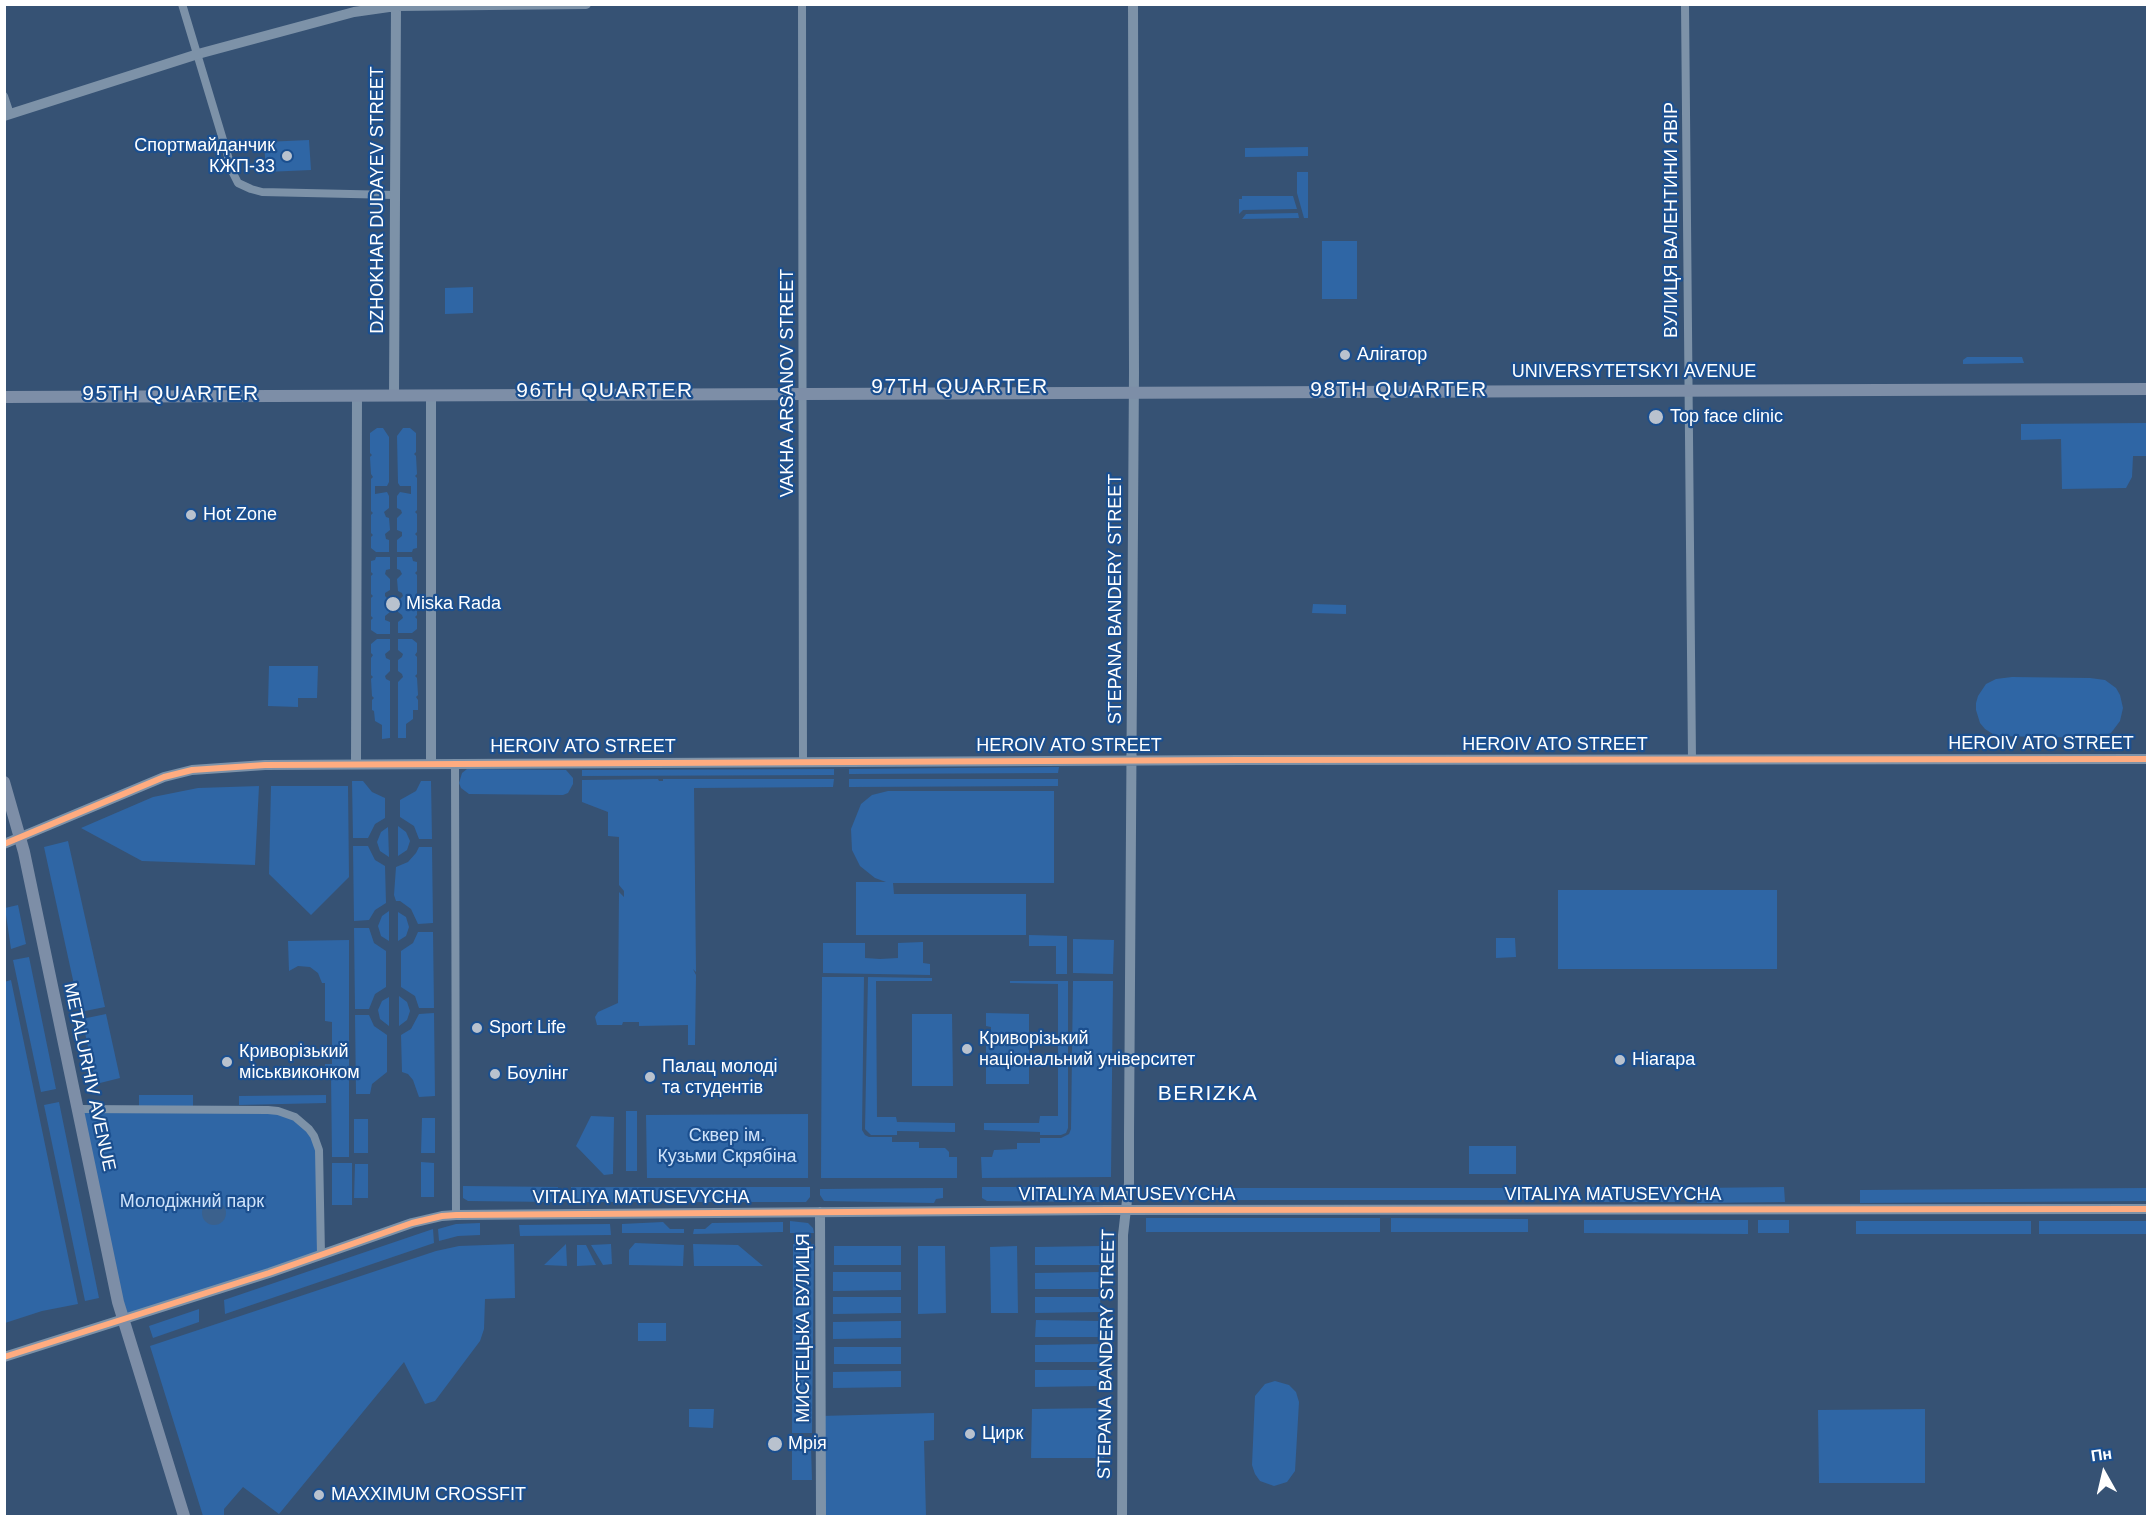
<!DOCTYPE html>
<html>
<head>
<meta charset="utf-8">
<style>
	body { margin:0 }
	#map { position:relative; width:2152px; height:1521px; overflow:hidden; background:#365274; font-family:Helvetica,sans-serif }
	canvas { display:block }
	.frame { position:absolute; inset:0; border:6px solid #fff; pointer-events:none }
	.north { position:absolute; left:2074px; top:1443px; width:60px; height:60px; -webkit-text-stroke:4px #1b4f8f; paint-order:stroke; rotate:352deg; font-size:16px; font-weight:700; line-height:24px; text-align:center; color:#fff }
	.north::after { content:''; display:block; margin:auto; width:21px; height:27px; background:#fff; clip-path:polygon(50% 0,100% 100%,50% 72%,0 100%) }
</style>
</head>
<body>
<div id="map">
<canvas width="2152" height="1521"></canvas>
<div class="frame"></div>
<div class="north">Пн</div>
</div>
<script>
const ctx = document.querySelector('canvas').getContext('2d');
ctx.lineJoin = 'round';
function fillPath(path, color) {
  ctx.fillStyle = color;
  ctx.fill(path, 'evenodd');
}
function poly(rows) {
  const path = new Path2D();
  for (const r of rows) {
    if (r.length === 3) {
      path.moveTo(r[0] + r[2], r[1]);
      path.arc(r[0], r[1], r[2], 0, 2 * Math.PI);
      continue;
    }
    path.moveTo(r[0], r[1]);
    for (let i = 2; i < r.length; i += 2) path.lineTo(r[i], r[i + 1]);
  }
  return path;
}
function strokePath(path, color, width, dash) {
  ctx.strokeStyle = color;
  ctx.lineWidth = width;
  ctx.lineCap = dash ? 'butt' : 'round';
  ctx.setLineDash(dash || []);
  ctx.stroke(path);
}
function write(font, color, halo, rows, align = 'center') {
  ctx.font = font + ' Helvetica,sans-serif';
  ctx.lineWidth = 4.5;
  ctx.setLineDash([]);
  ctx.textBaseline = 'middle';
  ctx.strokeStyle = halo;
  ctx.fillStyle = color;
  for (const [text, x, y, turn = 0] of rows) {
    ctx.save();
    ctx.translate(x, y);
    ctx.rotate((+turn || 0) * Math.PI / 180);
    ctx.textAlign = isNaN(turn) ? turn : align;
    if (halo) ctx.strokeText(text, 0, 0);
    ctx.fillText(text, 0, 0);
    ctx.restore();
  }
}
fillPath(poly([
	[309,140,311,170,266,172,264,142],
	[1308,147,1308,156,1245,157,1245,148],
	[1297,172,1308,172,1308,218,1304,218,1297,193],
	[1242,196,1293,196,1297,209,1243,210,1239,214,1239,199,1242,199],
	[1298,213,1299,218,1242,219,1246,214],
	[1322,241,1357,241,1357,299,1322,299],
	[473,287,473,313,445,314,445,288],
	[1967,357,2022,357,2024,363,1963,364,1963,360],
	[2147,423,2147,456,2133,456,2132,477,2126,488,2062,489,2061,439,2021,440,2021,424],
	[377,428,383,428,389,437,389,482,387,486,375,486,375,494,387,492,389,496,389,508,384,512,386,517,389,518,390,530,385,534,386,539,389,540,389,552,376,552,371,548,371,537,373,535,371,533,371,515,373,513,371,511,371,479,373,477,371,474,370,457,372,455,370,453,370,433],
	[403,428,410,428,416,433,416,452,414,454,416,456,417,474,415,476,417,478,417,510,415,512,417,514,417,532,415,534,417,536,417,548,413,549,412,552,397,552,397,540,402,536,402,532,397,530,397,518,402,513,401,510,397,508,397,496,400,492,411,494,411,486,400,486,398,483,397,436],
	[376,557,390,557,390,569,386,570,385,574,390,579,390,590,385,593,385,596,390,601,390,612,385,616,385,620,390,622,390,634,377,634,371,630,371,620,373,618,371,616,371,598,373,596,371,594,371,576,373,574,371,572,371,561,375,560],
	[397,557,412,557,413,561,417,562,417,571,415,573,417,575,417,593,415,595,417,597,417,615,415,617,417,619,417,629,412,633,398,633,398,622,403,618,402,615,398,612,398,601,403,596,402,593,398,591,397,579,402,574,400,570,397,569],
	[1313,604,1346,605,1346,614,1312,613],
	[377,639,390,639,390,650,385,654,386,658,390,660,390,671,385,676,386,679,390,681,390,738,382,739,382,725,375,721,374,711,372,710,372,700,374,698,372,696,371,679,373,677,371,675,371,658,373,655,371,653,371,644],
	[398,639,412,639,417,643,417,652,415,655,417,657,417,674,415,676,417,678,418,695,416,697,418,700,418,710,413,710,413,719,406,724,406,738,398,738,398,682,403,677,402,674,398,671,398,660,402,657,403,654,398,650],
	[269,666,318,666,317,698,298,698,298,707,268,706],
	[2012,677,2090,678,2105,680,2116,688,2120,695,2123,708,2120,721,2111,733,2097,738,1996,736,1985,729,1980,723,1976,710,1976,703,1978,696,1986,684,1996,679],
	[1059,767,1058,773,849,774,849,769],
	[467,769,566,770,573,778,573,784,568,793,563,795,469,794,461,788,459,783,462,773],
	[834,769,834,775,582,776,582,770],
	[658,779,659,781,663,781,663,779,834,779,833,787,694,788,696,972,693,969,696,975,695,1045,688,1045,688,1025,639,1026,639,1022,623,1022,622,1025,597,1025,595,1017,598,1012,618,1003,619,892,624,897,624,891,619,885,619,837,608,836,608,812,582,802,582,780],
	[849,779,1058,779,1058,786,849,787],
	[352,781,363,781,372,792,385,798,385,818,375,824,368,838,353,838],
	[421,781,431,781,432,839,419,839,414,826,400,817,400,800,416,791],
	[259,786,255,865,142,861,81,828,153,797,198,788],
	[271,786,348,786,349,877,311,915,269,874],
	[888,791,1054,791,1054,883,893,883,894,894,1026,894,1026,935,856,935,856,882,886,882,875,878,860,866,852,850,851,829,861,804,872,795],
	[398,826,406,832,410,841,407,850,398,856],
	[388,827,389,857,380,851,377,842,381,832],
	[68,841,105,1007,80,1012,44,847],
	[353,846,368,846,375,860,385,866,386,903,375,910,369,920,354,921],
	[419,847,432,847,433,923,418,924,411,909,400,901,396,901,394,895,396,867,408,862,416,853],
	[1558,890,1777,890,1777,969,1558,969],
	[18,905,26,944,11,949,5,908],
	[389,911,389,941,381,936,378,926,382,916],
	[398,912,406,917,409,927,406,936,398,941],
	[354,928,369,928,374,943,386,951,386,987,375,994,369,1009,355,1009],
	[418,932,433,932,434,1008,419,1008,415,996,401,987,401,951,413,943],
	[1029,935,1067,936,1067,974,1056,974,1056,946,1029,946],
	[1496,938,1515,938,1516,957,1496,958],
	[1073,939,1114,940,1113,974,1073,973],
	[349,940,349,1157,332,1157,331,1075,325,1074,325,1064,332,1064,332,1022,325,1021,325,983,322,983,318,973,310,967,298,966,289,971,288,941],
	[923,942,923,963,930,964,930,975,823,973,823,943,865,943,865,958,880,959,898,958,898,943],
	[29,957,56,1089,41,1092,13,960],
	[822,977,864,977,862,1130,865,1135,869,1137,892,1137,892,1142,919,1142,919,1148,945,1148,949,1152,949,1157,957,1157,957,1178,821,1178],
	[868,977,932,978,932,981,876,981,877,1117,896,1117,897,1122,955,1123,955,1132,897,1131,897,1135,871,1135,865,1129],
	[11,980,78,1304,42,1311,5,1323,4,982],
	[1010,981,1068,981,1068,1128,1066,1133,1061,1135,1040,1135,1040,1132,984,1130,984,1123,1039,1123,1040,1116,1058,1116,1058,984,1010,983],
	[1073,981,1113,981,1111,1177,982,1178,981,1157,992,1157,994,1150,1017,1149,1017,1143,1040,1143,1040,1138,1061,1138,1069,1134,1071,1129],
	[399,996,407,1002,410,1011,407,1020,399,1026],
	[389,997,389,1026,380,1019,378,1010,382,1001],
	[434,1013,435,1096,419,1097,413,1080,408,1074,402,1072,401,1035,411,1029,419,1014],
	[986,1013,1029,1014,1029,1084,986,1084,986,1042,991,1042,991,1027,986,1026],
	[106,1014,120,1078,96,1084,82,1019],
	[912,1014,952,1014,953,1086,912,1086],
	[355,1015,369,1015,374,1026,387,1035,387,1072,372,1084,370,1094,356,1094],
	[139,1095,193,1095,193,1106,139,1106],
	[326,1095,326,1103,239,1105,239,1096],
	[59,1102,99,1298,85,1301,44,1105],
	[77,1109,268,1110,295,1117,317,1143,321,1255,123,1320],
	[626,1111,637,1111,637,1171,626,1171],
	[808,1114,808,1178,647,1178,646,1115],
	[591,1116,614,1117,613,1174,604,1175,576,1146],
	[422,1118,435,1118,435,1153,421,1153],
	[354,1119,368,1119,368,1153,354,1153],
	[1469,1146,1516,1146,1516,1174,1469,1174],
	[421,1162,434,1163,434,1197,421,1197],
	[332,1163,352,1163,352,1205,332,1205],
	[355,1164,368,1164,368,1198,354,1198],
	[463,1186,558,1187,558,1197,554,1202,468,1201,463,1198],
	[571,1187,810,1187,810,1197,806,1202,576,1202,571,1199],
	[982,1187,1102,1187,1102,1202,987,1201,982,1198],
	[1590,1187,1677,1187,1677,1202,1590,1202],
	[1784,1187,1785,1202,1697,1203,1697,1188],
	[943,1188,943,1198,936,1199,934,1203,824,1201,820,1195,820,1189],
	[1148,1188,1524,1188,1524,1200,1148,1200],
	[2147,1188,2147,1201,1860,1203,1860,1190],
	[1146,1218,1380,1218,1380,1232,1146,1232],
	[1391,1218,1528,1219,1528,1232,1391,1232],
	[1584,1220,1748,1220,1748,1234,1584,1233],
	[1758,1220,1789,1220,1789,1233,1758,1233],
	[790,1221,808,1223,813,1228,814,1233,790,1233],
	[1856,1221,2031,1221,2031,1234,1856,1234],
	[2039,1221,2147,1221,2147,1234,2039,1234],
	[663,1222,670,1229,684,1229,684,1233,622,1233,622,1224],
	[783,1222,783,1232,693,1234,694,1229,705,1229,712,1223],
	[480,1223,480,1235,458,1236,439,1241,438,1229,456,1224],
	[610,1224,611,1235,520,1236,519,1225],
	[433,1229,434,1243,225,1314,224,1300],
	[635,1243,684,1245,683,1266,629,1265,629,1250],
	[514,1244,515,1298,485,1299,484,1329,480,1341,435,1401,425,1404,404,1362,279,1514,243,1487,224,1509,224,1516,203,1516,150,1346,436,1251,459,1246],
	[566,1244,567,1266,544,1265],
	[611,1244,612,1264,603,1265,591,1245],
	[693,1244,738,1245,763,1266,694,1266],
	[793,1244,814,1244,812,1433,792,1433],
	[577,1245,586,1245,596,1265,577,1266],
	[834,1246,901,1246,901,1265,834,1265],
	[918,1246,945,1246,946,1313,918,1314],
	[1017,1246,1018,1313,991,1313,990,1247],
	[1100,1246,1100,1265,1035,1265,1035,1247],
	[833,1272,901,1272,901,1290,833,1291],
	[1100,1272,1101,1289,1035,1289,1035,1273],
	[833,1297,901,1297,901,1313,833,1314],
	[1035,1297,1100,1297,1101,1312,1035,1313],
	[199,1309,199,1322,153,1338,149,1326],
	[1036,1320,1101,1321,1101,1337,1035,1337],
	[901,1321,901,1338,833,1339,833,1322],
	[638,1323,666,1323,666,1341,638,1341],
	[1101,1344,1101,1362,1035,1362,1035,1345],
	[834,1347,901,1347,901,1364,834,1364],
	[1035,1370,1101,1370,1101,1386,1035,1387],
	[901,1371,901,1387,833,1388,833,1372],
	[1275,1381,1289,1385,1296,1392,1299,1402,1295,1471,1287,1482,1274,1486,1260,1481,1255,1474,1252,1465,1255,1396,1265,1384],
	[1105,1408,1104,1458,1031,1458,1032,1409],
	[689,1409,714,1409,713,1428,689,1427],
	[1925,1409,1925,1483,1819,1483,1818,1410],
	[934,1413,934,1440,924,1441,926,1516,821,1516,820,1416],
	[792,1447,811,1448,812,1480,792,1480]
]), '#2f66a5');
fillPath(poly([
	[214,1213,12]
]), '#3b618d');
strokePath(poly([
	[182,4,233,173,238,183,251,189,262,192,395,195],
	[802,4,803,761],
	[1685,4,1692,760],
	[4,96,10,114],
	[455,763,456,1215],
	[77,1109,268,1110,278,1111,295,1117,309,1129,314,1136,319,1150,321,1255]
]), '#7d92a8', 8);
strokePath(poly([
	[4,116,198,54,354,12,396,6,586,4],
	[394,395,396,6],
	[356,763,357,395],
	[431,763,431,395],
	[4,844,164,777,192,770,265,765,1240,760,2148,759],
	[820,1212,821,1516],
	[4,1357,269,1273,412,1223,442,1216,456,1215,1108,1210,2148,1209],
	[1122,1516,1123,1235,1129,1183,1129,1134,1134,372,1133,4]
]), '#7d92a8', 10);
strokePath(poly([
	[4,397,2148,389],
	[4,782,24,852,118,1302,184,1516]
]), '#7d8ea7', 12);
strokePath(poly([
	[4,844,164,777,192,770,265,765,1240,760,2148,759],
	[4,1357,269,1273,412,1223,442,1216,456,1215,1108,1210,2148,1209]
]), '#ffac80', 6);
for (const [x, y, r, color] of [
	[287,156,6,"#b9c2ce"],
	[1345,355,6,"#b9c2ce"],
	[1656,417,8,"#b9c2ce"],
	[191,515,6,"#b9c2ce"],
	[393,604,8,"#b9c2ce"],
	[477,1028,6,"#b9c2ce"],
	[967,1049,6,"#b9c2ce"],
	[1620,1060,6,"#b9c2ce"],
	[227,1062,6,"#b9c2ce"],
	[495,1074,6,"#b9c2ce"],
	[650,1077,6,"#b9c2ce"],
	[970,1434,6,"#b9c2ce"],
	[775,1444,8,"#b9c2ce"],
	[319,1495,6,"#b9c2ce"]
]) {
  const dot = new Path2D();
  dot.arc(x, y, r, 0, 2 * Math.PI);
  ctx.fillStyle = color;
  ctx.fill(dot);
  strokePath(dot, '#1b4f8f', 2);
}
write('18px', '#fff', '#1b4f8f', [
	["Спортмайданчик",275,146,"right"],
	["КЖП-33",275,167,"right"],
	["Алігатор",1357,355],
	["Top face clinic",1670,417],
	["Hot Zone",203,515],
	["Miska Rada",406,604],
	["Sport Life",489,1028],
	["Криворізький",979,1039],
	["національний університет",979,1060],
	["Криворізький",239,1052],
	["міськвиконком",239,1073],
	["Ніагара",1632,1060],
	["Палац молоді",662,1067],
	["та студентів",662,1088],
	["Боулінг",507,1074],
	["Цирк",982,1434],
	["Мрія",788,1444],
	["MAXXIMUM CROSSFIT",331,1495]
], 'left');
write('18px', '#fff', '#1b4f8f', [
	["DZHOKHAR DUDAYEV STREET",378,200,-90],
	["ВУЛИЦЯ ВАЛЕНТИНИ ЯВІР",1672,220,-90],
	["UNIVERSYTETSKYI AVENUE",1634,372],
	["VAKHA ARSANOV STREET",788,383,-90],
	["STEPANA BANDERY STREET",1116,599,-90],
	["HEROIV ATO STREET",2041,744],
	["HEROIV ATO STREET",1555,745],
	["HEROIV ATO STREET",1069,746],
	["HEROIV ATO STREET",583,747],
	["METALURHIV AVENUE",89,1077,78],
	["VITALIYA MATUSEVYCHA",1127,1195],
	["VITALIYA MATUSEVYCHA",1613,1195],
	["VITALIYA MATUSEVYCHA",641,1198],
	["МИСТЕЦЬКА ВУЛИЦЯ",804,1328,-90],
	["STEPANA BANDERY STREET",1107,1354,-89]
]);
write('18px', '#cfe3fa', '#1b4f8f', [
	["Сквер ім.",727,1136],
	["Кузьми Скрябіна",727,1157],
	["Молодіжний парк",192,1202]
]);
ctx.letterSpacing = '1.5px';
write('21px', '#fff', '#1b4f8f', [
	["97TH QUARTER",960,387],
	["98TH QUARTER",1399,390],
	["96TH QUARTER",605,391],
	["95TH QUARTER",171,394],
	["BERIZKA",1208,1094]
]);
ctx.letterSpacing = '0px';
</script>
</body>
</html>
